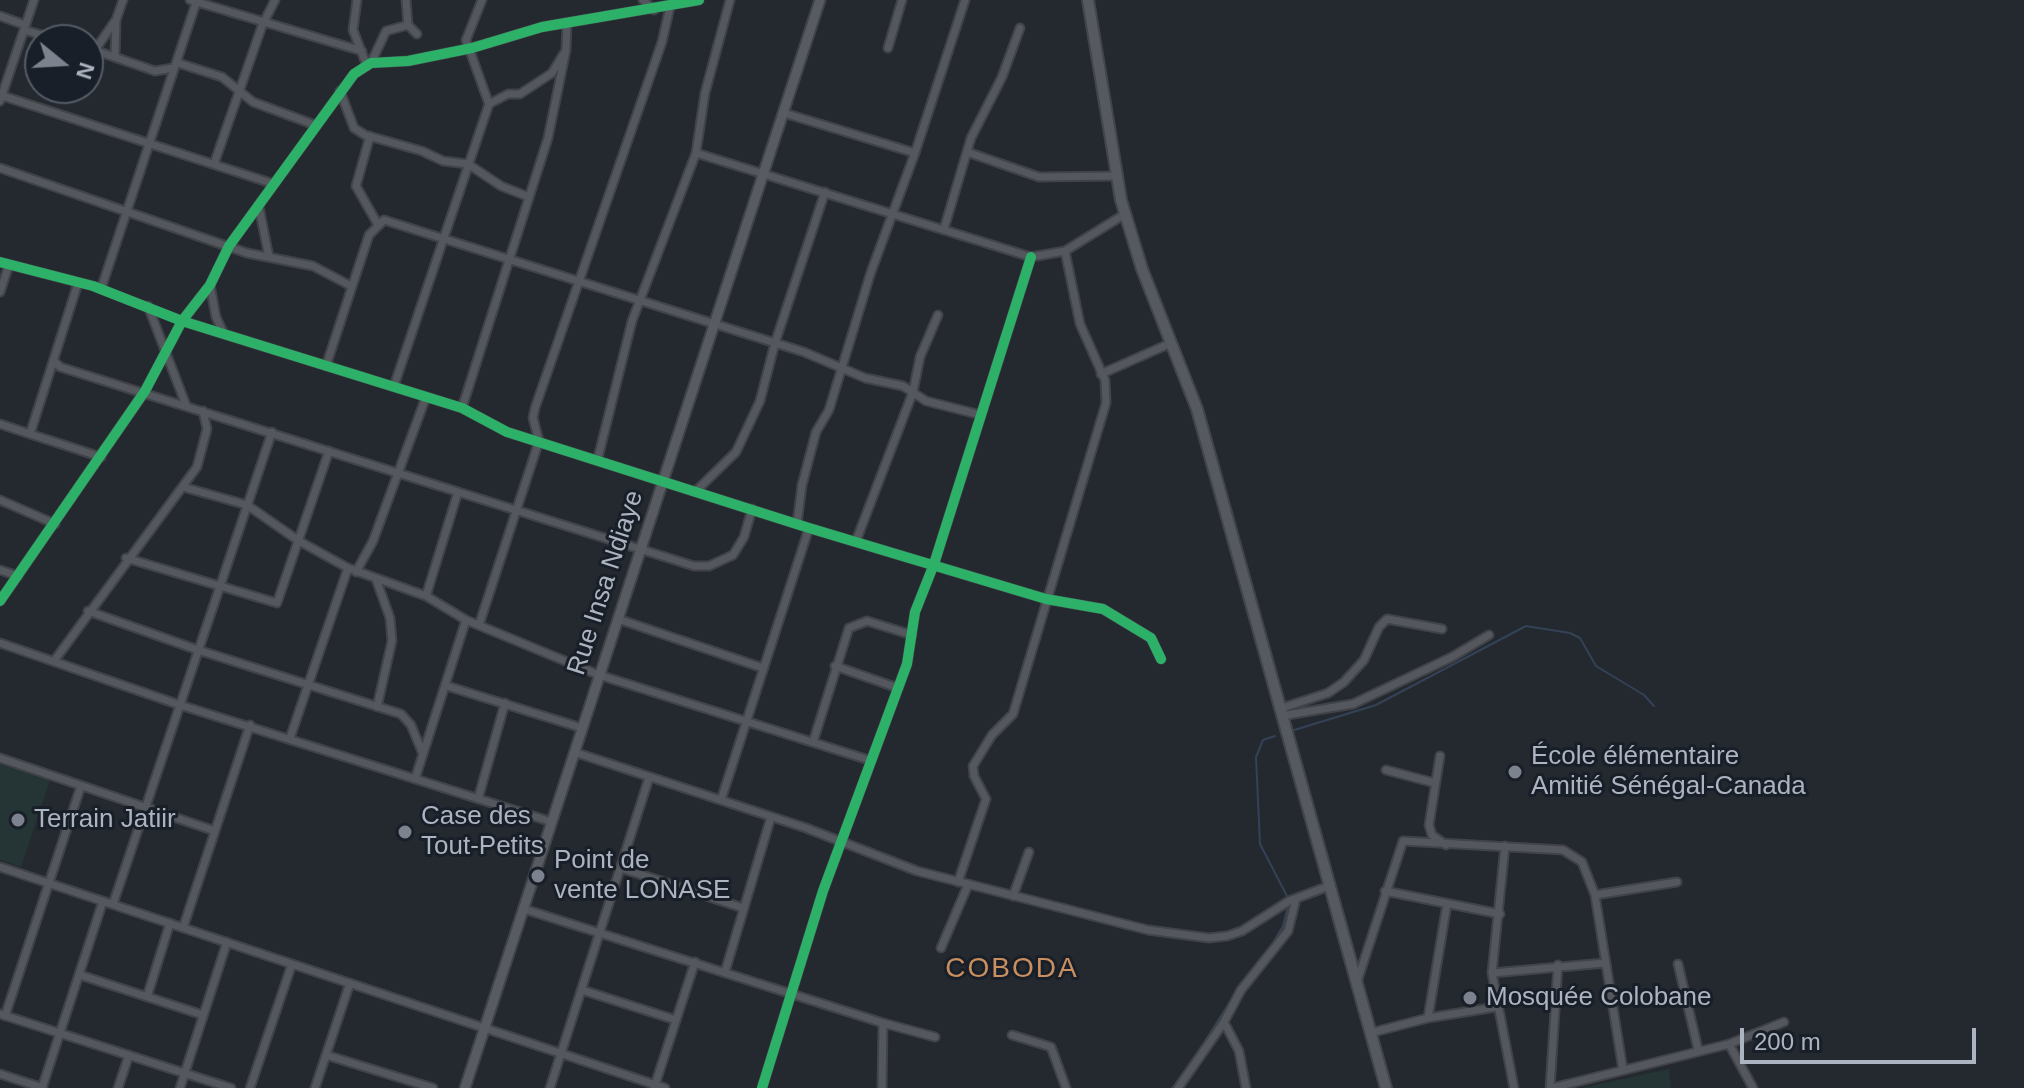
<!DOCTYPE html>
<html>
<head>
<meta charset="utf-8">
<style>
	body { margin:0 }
	#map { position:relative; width:2024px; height:1088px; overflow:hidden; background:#24292f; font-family:Arial,sans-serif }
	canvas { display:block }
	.north { position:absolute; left:24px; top:24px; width:80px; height:80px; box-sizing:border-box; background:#191f28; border:2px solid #545b65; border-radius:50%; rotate:108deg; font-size:22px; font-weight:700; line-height:32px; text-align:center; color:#adb4c1 }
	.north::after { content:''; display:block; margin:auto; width:28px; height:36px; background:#7d838e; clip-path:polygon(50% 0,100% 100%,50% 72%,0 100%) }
	.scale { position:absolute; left:1740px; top:1028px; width:236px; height:36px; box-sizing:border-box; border:4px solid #adb4c1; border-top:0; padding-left:10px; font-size:24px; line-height:28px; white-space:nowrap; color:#adb4c1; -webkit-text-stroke:6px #191f28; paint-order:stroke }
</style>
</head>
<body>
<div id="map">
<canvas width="2024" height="1088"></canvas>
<div class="north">N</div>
<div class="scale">200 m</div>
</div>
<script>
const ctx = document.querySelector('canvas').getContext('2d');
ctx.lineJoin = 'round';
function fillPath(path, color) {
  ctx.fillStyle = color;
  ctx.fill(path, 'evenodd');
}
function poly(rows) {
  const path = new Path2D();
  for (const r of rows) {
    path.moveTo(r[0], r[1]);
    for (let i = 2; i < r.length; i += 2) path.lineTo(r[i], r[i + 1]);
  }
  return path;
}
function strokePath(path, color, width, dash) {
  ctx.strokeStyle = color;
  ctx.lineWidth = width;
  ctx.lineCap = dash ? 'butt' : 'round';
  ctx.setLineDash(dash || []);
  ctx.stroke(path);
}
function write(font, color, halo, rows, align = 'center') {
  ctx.font = font + ' Arial,sans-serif';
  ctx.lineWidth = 6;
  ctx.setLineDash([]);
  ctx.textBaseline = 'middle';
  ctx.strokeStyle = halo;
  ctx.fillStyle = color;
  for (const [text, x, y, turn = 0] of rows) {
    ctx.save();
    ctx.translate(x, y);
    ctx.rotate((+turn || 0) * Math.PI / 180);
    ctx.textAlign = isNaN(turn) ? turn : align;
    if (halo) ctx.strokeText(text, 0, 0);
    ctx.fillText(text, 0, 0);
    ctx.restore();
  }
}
fillPath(poly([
	[0,763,50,780,21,867,0,860],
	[1669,1069,1671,1088,1581,1088]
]), '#253435');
strokePath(poly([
	[1291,731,1376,705,1526,626,1570,633,1580,638,1596,666,1644,695,1654,706],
	[1275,736,1263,740,1256,757,1260,844,1289,900],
	[1270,948,1283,926,1288,906],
	[1243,982,1266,953],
	[1193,1060,1237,991],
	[1172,1088,1179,1082]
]), '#344257', 2);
const minor = poly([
	[190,0,362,51],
	[357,0,353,30,367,66],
	[406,0,408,25,417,34],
	[643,0,654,10],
	[730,0,705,93,696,153,1031,257,1065,251,1125,214],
	[0,16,25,25],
	[24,30,60,40],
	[88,48,155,71,173,68],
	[888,48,902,0],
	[95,50,115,21],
	[115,56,116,20,123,0],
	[178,63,222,77,253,102,315,125],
	[371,63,386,31,408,25],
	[340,91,354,128,365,135,422,151,443,161,468,164,501,186,529,197],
	[0,95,274,184],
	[0,101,34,0],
	[489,104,508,94,520,94,552,73,566,50,567,23],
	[784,113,915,153],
	[370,136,356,186,377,223],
	[967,152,1039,177,1115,176],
	[214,164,262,26,275,0],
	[0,168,247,253,313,266,351,286],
	[259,207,269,257],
	[944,229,971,138,1002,77,1020,28],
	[0,262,93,286,182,321,462,408,507,432,809,528,1046,599,1103,609,1151,638,1161,659],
	[78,283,30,434,101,457],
	[210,285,216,317,223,332],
	[101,289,197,0],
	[0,292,9,265],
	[148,306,186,405],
	[55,362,60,367,694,566,709,566,733,555,744,537,752,509],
	[326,366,369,235,384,220,804,352,865,378,903,386,926,401,981,415],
	[1101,374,1171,343],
	[394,386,489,104,466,40,482,0],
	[462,408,548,138,566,50],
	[0,424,30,434],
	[598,458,632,321,696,153],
	[183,487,247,505,299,541,348,568,426,596,466,620,599,675,869,760],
	[697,490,736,452,760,401,775,343,825,192],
	[0,500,55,524],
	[797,524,802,485,816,432,829,410,871,272,915,153,965,0],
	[856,541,913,392,920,357,938,315],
	[126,558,277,603,329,451],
	[0,570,18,576],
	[356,572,373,541,426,397],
	[376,579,390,618,392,641,377,707],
	[426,596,458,492],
	[0,601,145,391,182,321,210,285,229,246,354,74,371,63,408,61,472,48,542,27,699,0],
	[88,611,198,650,401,714,411,725,423,754],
	[618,619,763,668],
	[479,625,539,441,533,418,535,408,662,42,670,7],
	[0,643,180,705,552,822],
	[54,661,197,467,207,429,203,411],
	[835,666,898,688],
	[447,686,582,728],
	[1279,709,1328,693,1344,682,1364,660,1379,627,1387,619,1442,629],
	[1281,716,1353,704,1452,657,1489,635],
	[290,738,348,568],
	[813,742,849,628,867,621,912,635],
	[574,752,806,828,917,871,1148,930,1209,938,1227,936,1242,931,1289,901,1329,886],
	[1440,756,1429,825,1432,835,1446,845],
	[0,758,215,831],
	[1386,770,1435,783],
	[415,779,466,620],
	[478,799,505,703],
	[721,800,809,528],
	[1505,846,1492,973,1514,1088],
	[0,867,665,1088],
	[621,868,743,908],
	[958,882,986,799,974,776,973,766,992,735,1013,714,1106,403,1105,380,1080,324,1065,251],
	[1385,891,1500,914],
	[1595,895,1677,882],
	[1013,896,1029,852],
	[113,904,272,432],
	[524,909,883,1023,882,1088],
	[183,928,250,725],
	[941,948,968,885],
	[1678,964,1698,1049],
	[725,972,771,817],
	[1492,973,1605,963],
	[80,975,203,1015],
	[1356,985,1403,841,1563,850,1582,862,1595,895,1623,1070],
	[582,990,676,1020],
	[147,997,170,923],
	[0,1014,231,1088],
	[5,1016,81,786],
	[1428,1018,1447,904],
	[1224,1022,1239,1051,1246,1088],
	[883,1023,935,1037],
	[1370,1033,1428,1018,1496,1007],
	[1012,1035,1051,1047,1066,1088],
	[1729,1044,1753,1088],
	[326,1055,433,1088],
	[0,1074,43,1088],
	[42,1088,103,901],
	[118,1088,129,1055],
	[180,1088,227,942],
	[250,1088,292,964],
	[315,1088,350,983],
	[550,1088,649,778],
	[654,1088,695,962],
	[762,1088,823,891,907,664,915,612,934,564,1031,257],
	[1178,1088,1224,1022,1241,990,1288,931,1296,899],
	[1550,1088,1558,965],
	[1552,1088,1729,1044,1784,1022]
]);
const secondary = poly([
	[465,1088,820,0]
]);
const primary = poly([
	[1088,0,1121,200,1142,269,1197,409,1386,1088]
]);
strokePath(minor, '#404348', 11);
strokePath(secondary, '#404348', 13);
strokePath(primary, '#41454c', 14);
strokePath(minor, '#54575d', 7);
strokePath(secondary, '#585c62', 9);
strokePath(primary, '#56595f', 10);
strokePath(poly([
	[0,262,93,286,182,321,462,408,507,432,809,528,1046,599,1103,609,1151,638,1161,659],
	[0,601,145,391,182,321,210,285,229,246,354,74,371,63,408,61,472,48,542,27,699,0],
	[762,1088,823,891,907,664,915,612,934,564,1031,257]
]), '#2db169', 10);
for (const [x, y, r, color] of [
	[1515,772,8,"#7d838e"],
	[18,820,8,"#7d838e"],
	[405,832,8,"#7d838e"],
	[538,876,8,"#7d838e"],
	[1470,998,8,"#7d838e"]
]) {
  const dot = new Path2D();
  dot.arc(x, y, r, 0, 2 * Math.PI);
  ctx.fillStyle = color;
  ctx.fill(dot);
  strokePath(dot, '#191f28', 3);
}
write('26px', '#adb4c1', '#191f28', [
	["Rue Insa Ndiaye",606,583,-72]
]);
write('26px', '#adb4c1', '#191f28', [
	["École élémentaire",1531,757],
	["Amitié Sénégal-Canada",1531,787],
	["Case des",421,817],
	["Tout-Petits",421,847],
	["Terrain Jatiir",34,820],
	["Point de",554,861],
	["vente LONASE",554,891],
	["Mosquée Colobane",1486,998]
], 'left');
ctx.letterSpacing = '2px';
write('28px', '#ca8f5f', '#191f28', [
	["COBODA",1012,969]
]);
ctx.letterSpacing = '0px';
</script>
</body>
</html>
